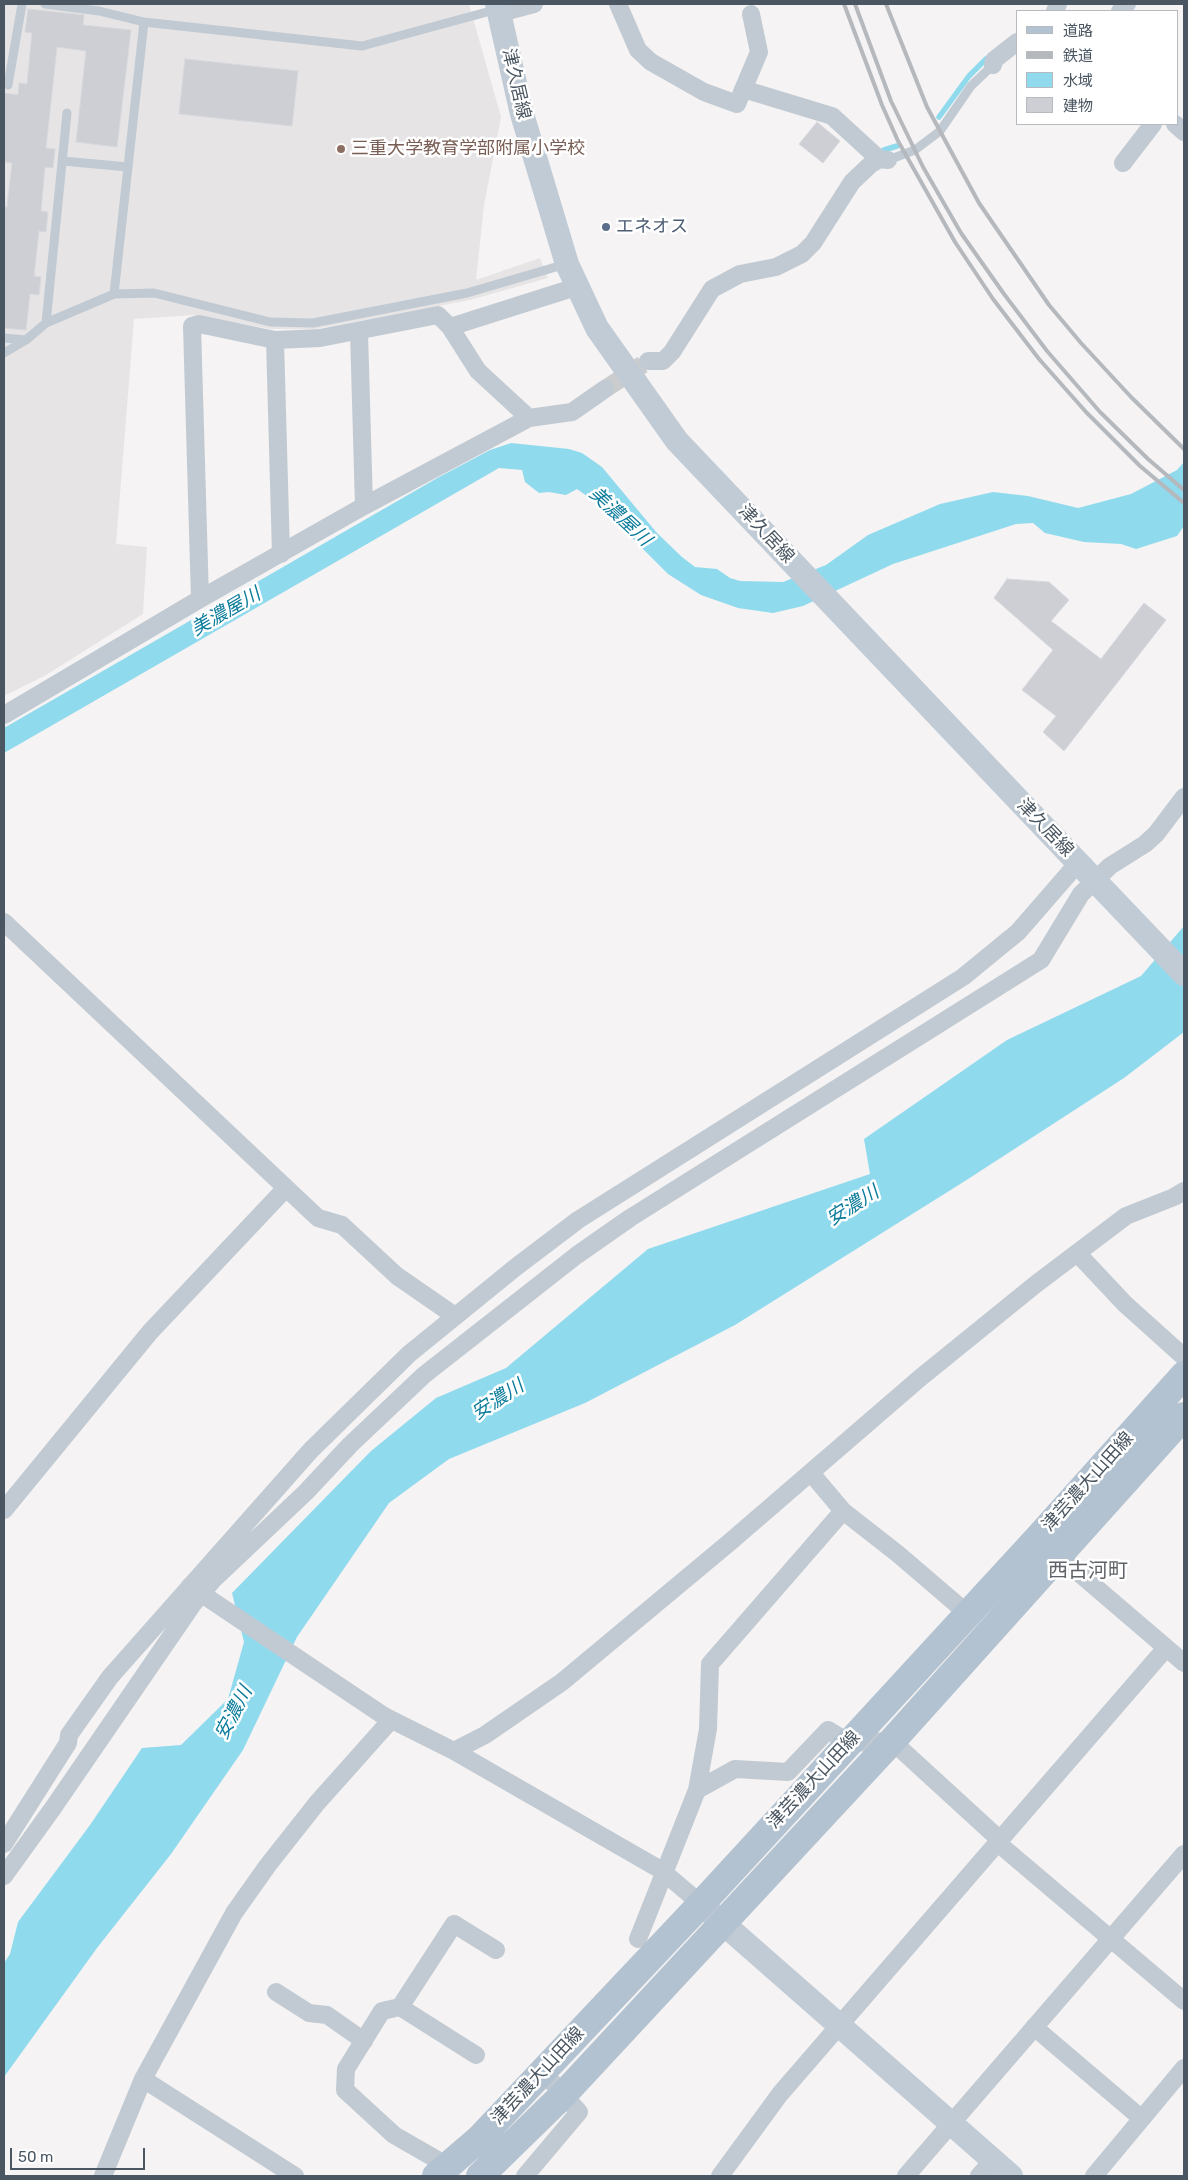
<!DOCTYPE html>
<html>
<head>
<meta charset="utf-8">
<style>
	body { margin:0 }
	#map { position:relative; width:1188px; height:2180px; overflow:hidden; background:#f5f3f3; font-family:Rubik,"Noto Sans JP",sans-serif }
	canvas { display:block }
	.frame { position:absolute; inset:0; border:5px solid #4a5661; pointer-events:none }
	.legend { position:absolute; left:1016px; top:10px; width:162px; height:115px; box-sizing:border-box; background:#fff; border:1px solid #b7bbc0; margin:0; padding:6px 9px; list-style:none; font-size:15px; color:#4a5661 }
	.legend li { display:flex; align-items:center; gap:10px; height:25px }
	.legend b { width:25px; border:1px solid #b7bbc0 }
	.scale { position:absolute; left:10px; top:2148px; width:135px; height:22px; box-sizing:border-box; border:2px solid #4a5661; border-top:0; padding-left:6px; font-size:15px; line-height:18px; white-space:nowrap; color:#4a5661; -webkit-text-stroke:4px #fff; paint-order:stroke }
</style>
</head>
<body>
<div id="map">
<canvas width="1188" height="2180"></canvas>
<div class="frame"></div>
<ul class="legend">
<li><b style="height:6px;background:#b3c2d1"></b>道路</li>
<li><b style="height:6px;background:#b5b8bd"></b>鉄道</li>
<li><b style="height:14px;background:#90daee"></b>水域</li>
<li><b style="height:14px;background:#cdcfd5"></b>建物</li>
</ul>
<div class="scale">50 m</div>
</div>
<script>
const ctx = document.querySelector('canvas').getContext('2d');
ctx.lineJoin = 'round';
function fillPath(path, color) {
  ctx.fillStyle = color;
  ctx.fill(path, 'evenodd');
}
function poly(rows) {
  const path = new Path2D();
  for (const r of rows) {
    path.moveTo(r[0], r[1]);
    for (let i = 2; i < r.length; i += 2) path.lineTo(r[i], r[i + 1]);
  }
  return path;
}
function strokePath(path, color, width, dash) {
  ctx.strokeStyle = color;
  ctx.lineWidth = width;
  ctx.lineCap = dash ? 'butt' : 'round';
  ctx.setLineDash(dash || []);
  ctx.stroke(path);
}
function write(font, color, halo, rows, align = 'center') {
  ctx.font = font + ' Rubik,"Noto Sans JP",sans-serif';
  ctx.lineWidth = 5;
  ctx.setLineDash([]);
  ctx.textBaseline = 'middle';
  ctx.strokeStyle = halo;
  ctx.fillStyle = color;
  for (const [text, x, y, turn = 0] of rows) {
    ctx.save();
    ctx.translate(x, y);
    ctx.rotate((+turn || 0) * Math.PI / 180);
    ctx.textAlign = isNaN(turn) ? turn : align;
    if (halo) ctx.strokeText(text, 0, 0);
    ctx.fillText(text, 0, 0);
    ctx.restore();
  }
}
fillPath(poly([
	[4,4,469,4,501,117,484,205,476,280,540,258,548,278,470,300,316,329,270,329,194,315,134,319,116,544,147,547,143,614,46,675,4,696]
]), '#e6e4e5');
fillPath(poly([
	[511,443,569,449,582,453,602,467,657,533,682,557,695,567,717,569,730,578,740,581,783,582,826,565,868,535,940,504,993,492,1028,496,1078,508,1131,494,1177,470,1184,462,1184,526,1177,536,1136,549,1121,544,1084,542,1045,533,1033,523,1016,524,893,564,803,606,773,613,738,608,701,595,668,574,598,504,577,489,566,495,549,492,539,493,525,482,522,470,499,468,4,753,4,728,439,477,490,450],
	[1184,926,1184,1032,1124,1078,965,1181,735,1325,585,1403,449,1459,389,1503,297,1637,243,1750,171,1854,97,1948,4,2077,4,1963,10,1954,18,1922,90,1825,142,1748,181,1745,228,1699,244,1642,232,1593,371,1451,436,1398,506,1368,648,1249,870,1174,864,1139,1007,1040,1141,976]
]), '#90daee');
strokePath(poly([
	[939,117,969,76,986,59],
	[884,150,897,146]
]), '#90daee', 5.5);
const building = poly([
	[28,9,84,15,83,25,131,30,117,147,76,142,86,51,57,47,46,148,55,149,53,168,45,167,41,211,48,212,46,232,39,231,34,276,41,277,39,295,30,294,26,330,4,328,4,206,7,207,12,163,4,162,4,93,18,95,19,83,27,84,32,33,25,32,28,9],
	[185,59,298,71,292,126,179,114,185,59],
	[817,122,840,141,823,163,799,144,817,122],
	[1007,579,1049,582,1069,600,1051,621,1101,659,1144,603,1166,620,1064,751,1043,732,1056,716,1022,690,1053,650,994,598,1007,579]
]);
fillPath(building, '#cdcfd5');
strokePath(building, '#d7d9de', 1);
strokePath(poly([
	[605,389,648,361]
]), '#caccce', 18, [18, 9]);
strokePath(poly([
	[45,4,99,11,144,22,362,46,498,9],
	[8,85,22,4],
	[888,160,915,150,940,131,971,86,993,65],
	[63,161,128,167],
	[114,294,144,22],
	[46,323,67,113],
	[4,338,26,340],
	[4,353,26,340,46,323,114,294,154,293,270,322,313,323,467,293,566,264]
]), '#c1cad2', 9);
strokePath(poly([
	[618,4,638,50,651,62,704,92,737,104,759,52,751,14],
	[1055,11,1058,4],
	[1120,11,1127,4],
	[500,13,534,4],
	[993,65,994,60,1017,42],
	[743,89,832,116,879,159],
	[1175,124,1184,132],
	[1123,163,1153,124],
	[450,327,478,371,529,418],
	[359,332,364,506],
	[275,340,281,554],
	[648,361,663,361,672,352,712,289,740,274,776,267,802,254,813,243,852,182,871,164,879,159,888,160],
	[200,599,192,326,199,324,275,340,320,338,438,315,450,327,576,287],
	[4,715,200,599,364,506,529,418,572,412,605,389],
	[4,922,318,1218,342,1225,397,1276,455,1316],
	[1078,1254,1125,1304,1184,1357],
	[811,1473,843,1511,898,1554,968,1614],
	[4,1510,150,1332,286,1188],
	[1052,1550,1184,1663],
	[384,1716,454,1751,661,1870,701,1904],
	[454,1751,485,1735,562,1682,730,1542,920,1378,1036,1284,1126,1216,1174,1197,1184,1191],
	[697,1790,735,1769,788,1772,828,1730,849,1743,892,1741,999,1839],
	[4,1844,68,1743,69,1735,110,1677,311,1450,409,1354,516,1267,578,1220,963,977,1018,932,1078,863],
	[999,1844,1184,2001],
	[4,1876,53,1808,193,1604,213,1580,306,1492,350,1445,424,1375,577,1255,630,1218,1041,960,1081,894,1110,866,1145,844,1156,834,1184,797],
	[638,1939,697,1790,708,1729,710,1664,843,1511],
	[276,1992,309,2013,327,2015,364,2041],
	[400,2007,454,1924,496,1950],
	[1034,2027,1141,2118],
	[143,2079,295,2176],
	[448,2166,394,2135,345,2090,346,2069,382,2011,400,2007,476,2055],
	[103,2176,143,2079,234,1913,268,1865,317,1803,391,1720],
	[525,2176,579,2112,543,2072],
	[720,2176,780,2094,1166,1648],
	[906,2176,1184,1854],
	[979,2176,993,2160],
	[1094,2176,1184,2068]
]), '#c1cad2', 18);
strokePath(poly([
	[497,4,522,114,567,264,597,328,677,441,1083,868],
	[701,1904,1011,2176]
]), '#c1cbd6', 24);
strokePath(poly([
	[436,2176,480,2138,701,1904,1038,1538,1184,1375],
	[480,2176,564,2094,892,1741,1184,1416]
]), '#b3c2d1', 28);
strokePath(poly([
	[844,4,882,105,898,141,955,242,993,299,1039,359,1086,412,1140,466,1184,503],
	[855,4,891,101,923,167,961,233,1004,294,1047,351,1100,412,1148,459,1184,490],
	[886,4,927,107,979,203,1049,305,1081,343,1131,397,1184,449]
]), '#b5b8bd', 4);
strokePath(poly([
	[190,1586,384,1716]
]), '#c1cad2', 18);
strokePath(poly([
	[1083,868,1184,974]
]), '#c1cbd6', 24);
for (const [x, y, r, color] of [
	[341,149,5,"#8d6e63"],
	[606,227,5,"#5c6f8a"]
]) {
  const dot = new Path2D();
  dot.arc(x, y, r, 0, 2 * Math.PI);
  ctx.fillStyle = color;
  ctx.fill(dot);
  strokePath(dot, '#fff', 2);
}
write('18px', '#4a5661', '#fff', [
	["津久居線",516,84,77],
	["津久居線",766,534,47],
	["津久居線",1045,828,46],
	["津芸濃大山田線",1088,1482,-48],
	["津芸濃大山田線",814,1780,-47],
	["津芸濃大山田線",538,2076,-47]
]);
write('18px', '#785e54', '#fff', [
	["三重大学教育学部附属小学校",351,149]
], 'left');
write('18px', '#4e5e75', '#fff', [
	["エネオス",616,227]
], 'left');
write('italic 19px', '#0c7c9b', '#fff', [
	["美濃屋川",620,517,43],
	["美濃屋川",226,612,-30],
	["安濃川",853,1206,-32],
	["安濃川",498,1400,-33],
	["安濃川",234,1713,-62]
]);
write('20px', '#5f6368', '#fff', [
	["西古河町",1088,1571]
]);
</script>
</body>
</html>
